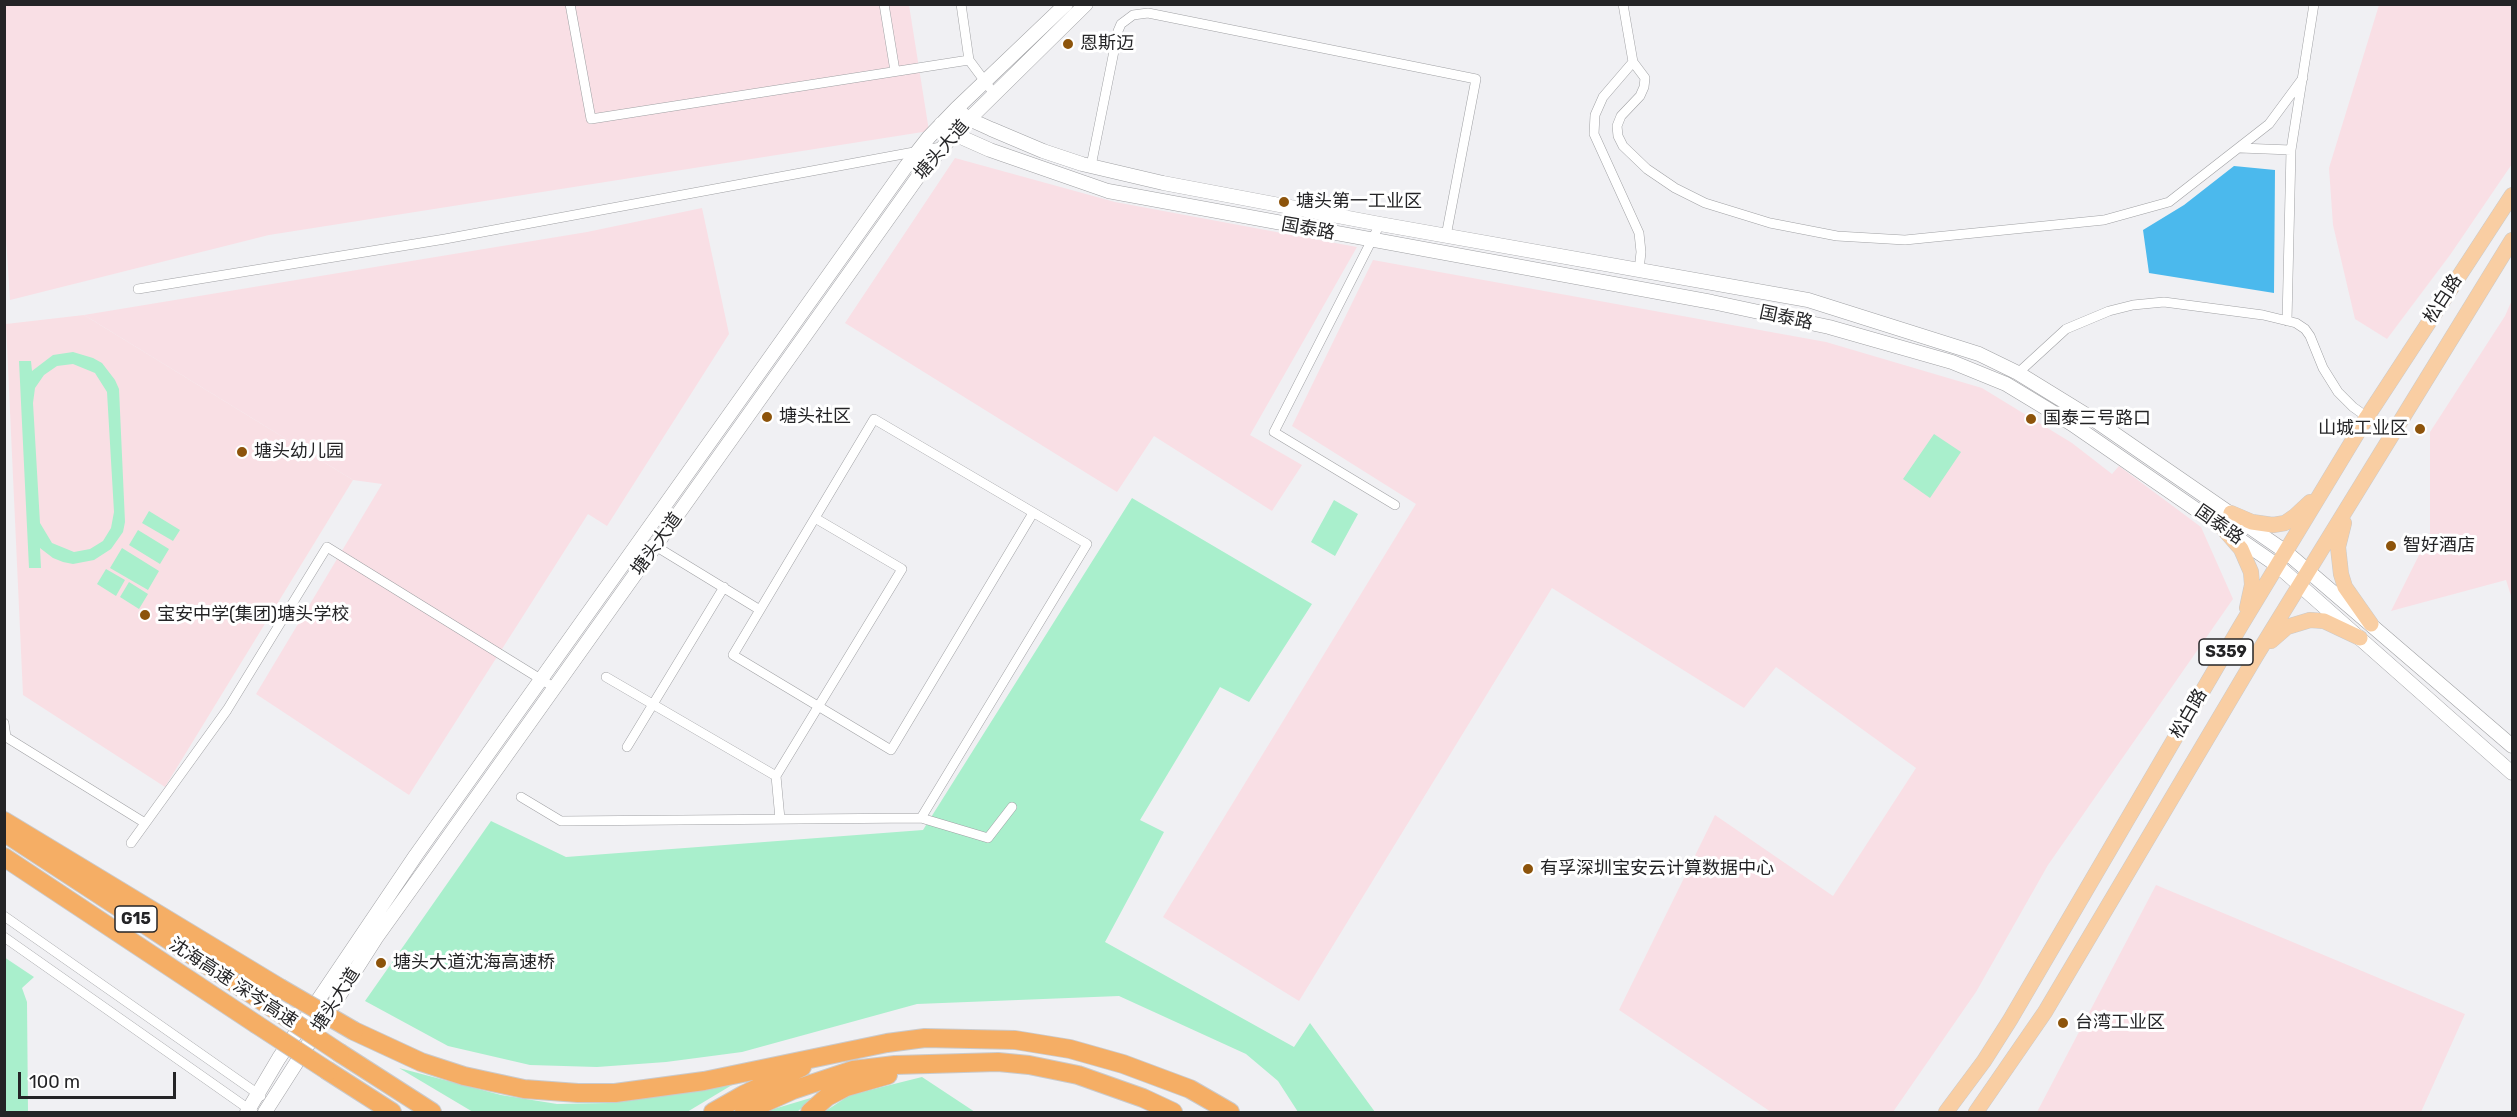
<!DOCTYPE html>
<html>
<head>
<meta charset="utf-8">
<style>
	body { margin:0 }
	#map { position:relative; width:2517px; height:1117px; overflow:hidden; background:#f0f0f3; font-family:Rubik,sans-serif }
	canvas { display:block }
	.frame { position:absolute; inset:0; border:6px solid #242426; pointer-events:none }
	.scale { position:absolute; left:18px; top:1072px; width:158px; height:27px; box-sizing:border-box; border:3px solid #242426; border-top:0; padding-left:8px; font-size:18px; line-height:21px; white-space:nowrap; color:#242426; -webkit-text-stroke:4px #fff; paint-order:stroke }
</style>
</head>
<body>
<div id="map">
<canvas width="2517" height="1117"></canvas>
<div class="frame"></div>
<div class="scale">100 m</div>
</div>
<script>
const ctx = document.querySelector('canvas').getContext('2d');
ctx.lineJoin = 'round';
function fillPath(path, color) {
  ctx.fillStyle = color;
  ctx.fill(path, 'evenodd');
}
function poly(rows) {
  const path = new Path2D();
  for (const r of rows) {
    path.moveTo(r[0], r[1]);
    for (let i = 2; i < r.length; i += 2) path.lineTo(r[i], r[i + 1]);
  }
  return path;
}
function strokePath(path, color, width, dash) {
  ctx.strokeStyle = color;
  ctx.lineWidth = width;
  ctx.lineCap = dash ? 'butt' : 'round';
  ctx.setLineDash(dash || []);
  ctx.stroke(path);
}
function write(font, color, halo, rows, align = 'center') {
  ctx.font = font + ' Rubik,"Noto Sans SC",sans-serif';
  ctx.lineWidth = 6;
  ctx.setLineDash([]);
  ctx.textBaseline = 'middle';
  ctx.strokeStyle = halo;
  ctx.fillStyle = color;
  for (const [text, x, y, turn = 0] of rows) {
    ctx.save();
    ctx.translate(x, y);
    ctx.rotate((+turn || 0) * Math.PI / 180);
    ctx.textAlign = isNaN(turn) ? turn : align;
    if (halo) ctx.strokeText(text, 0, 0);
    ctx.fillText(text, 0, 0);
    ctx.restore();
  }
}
fillPath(poly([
	[4,5,909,5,929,131,269,235,10,300,4,207],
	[2379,5,2512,5,2512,164,2450,255,2387,339,2355,319,2333,225,2329,168],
	[955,158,1115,202,1357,247,1250,435,1302,465,1272,511,1154,436,1117,492,845,323],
	[702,208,729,334,607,526,588,514,409,795,256,694,382,484,353,480,84,315,587,232],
	[1373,260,1826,342,1982,388,2072,443,2112,474,2119,466,2201,527,2233,599,2048,865,1976,992,1893,1112,1771,1112,1619,1010,1715,815,1833,896,1916,768,1776,667,1744,708,1552,588,1299,1001,1163,917,1416,504,1292,426],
	[2512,300,2512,599,2506,580,2391,611,2430,533,2430,432,2505,316],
	[2156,885,2465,1014,2421,1112,2037,1112]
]), '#f9dfe5');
fillPath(poly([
	[84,315,353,480,165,787,23,695,6,324]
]), '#f9dfe4');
fillPath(poly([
	[73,352,93,358,102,363,115,380,119,389,125,522,123,532,111,549,94,560,73,564,63,562,53,558,40,548,41,568,29,568,19,361,31,361,32,371,53,355],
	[73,364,95,373,107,392,114,512,111,528,103,541,90,549,74,552,52,543,40,523,33,403,35,388,44,375,57,366],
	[1934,434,1961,452,1930,498,1903,479],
	[1132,498,1312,604,1249,702,1220,687,1140,820,1164,832,1105,942,1294,1047,1310,1023,1375,1112,1298,1112,1278,1081,1246,1054,1119,996,917,1004,742,1052,666,1062,597,1067,530,1065,448,1046,365,1001,491,821,566,857,923,830],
	[1334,500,1358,514,1335,556,1311,542],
	[149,511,180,530,173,541,142,523],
	[138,530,169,549,160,564,129,545],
	[122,548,159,571,148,590,110,568],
	[106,569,125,580,116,596,97,584],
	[129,582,148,594,139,609,120,597],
	[4,957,34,977,22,988,27,1002,28,1112,5,1112],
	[399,1068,501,1095,557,1104,608,1103,732,1085,687,1112,473,1112],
	[922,1077,975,1112,824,1112,850,1095],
	[814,1097,797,1112,766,1112,777,1108]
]), '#a9efcc');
fillPath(poly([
	[2234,166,2275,170,2274,293,2149,273,2143,230,2184,205]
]), '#4bb9ed');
const street = poly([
	[570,4,591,119,969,60],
	[884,4,895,71],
	[961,4,969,60,995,95],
	[1623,4,1633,62,1603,97,1595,115,1594,134,1639,233,1641,252,1639,270],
	[1633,62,1645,78,1644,87,1640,96,1621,116,1617,126,1618,136,1623,146,1647,169,1675,188,1705,203,1770,223,1837,236,1905,240,2104,220,2169,202,2269,124,2303,78],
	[2240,148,2291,150],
	[1091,166,1118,31,1121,24,1133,15,1148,13,1476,79,1446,236],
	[1380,224,1274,432,1395,505],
	[138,289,445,239,941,147],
	[2287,321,2291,150,2314,4],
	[2018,373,2066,329,2109,311,2133,305,2164,302,2263,315,2296,323,2305,329,2310,336,2323,368,2338,392,2353,407,2367,417],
	[652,544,760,610],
	[606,677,776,776],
	[4,723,6,737,145,823],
	[627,747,724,587],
	[521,797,561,821,921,818,988,838,1012,807],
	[921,818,1087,544,874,419,733,655,891,750,1033,513],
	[780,819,776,776,902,569,815,518],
	[131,843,227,710,327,547,555,688],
	[4,916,261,1096],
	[4,937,253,1112]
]);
const secondary = poly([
	[956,109,969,119,991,129,1043,151,1082,164,1163,183,1380,224,1808,300,1979,354,2018,373,2096,421,2286,552,2512,746],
	[941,124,954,134,990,150,1108,191,1712,302,1829,327,1952,362,2006,384,2072,424,2278,566,2512,773],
	[247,1112,279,1058,416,855,907,165,929,137,956,109,1066,4],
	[265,1112,376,938,429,864,920,174,954,134,1086,4]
]);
const primary = poly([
	[2231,513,2252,522,2273,525,2285,523,2295,516,2310,502],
	[2344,523,2338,547,2341,574,2345,587,2371,624],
	[2221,526,2241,549,2251,572,2252,585,2247,608],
	[2271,641,2287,627,2310,620,2324,621,2360,638],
	[1946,1112,1984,1061,2010,1020,2240,627,2367,417,2512,195],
	[1976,1112,2045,1012,2256,656,2512,240]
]);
const highway = poly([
	[4,821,280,988],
	[11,837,268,1005],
	[4,857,256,1024],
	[354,1031,421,1062,464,1076,524,1089,578,1093,615,1093,704,1081,887,1043,925,1038,1015,1040,1070,1049,1123,1064,1190,1089,1230,1112],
	[340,1053,432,1112],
	[328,1071,392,1112],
	[713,1112,743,1095,802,1067],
	[744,1112,793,1090,853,1070,895,1065,998,1062,1029,1065,1078,1075,1143,1098,1173,1112],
	[810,1112,827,1097,846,1087,888,1075]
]);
strokePath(street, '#a0a1a4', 10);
strokePath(secondary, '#a0a1a4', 15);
strokePath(primary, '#cacacb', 16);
strokePath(highway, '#cacacb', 20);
strokePath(street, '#fff', 9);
strokePath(secondary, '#fff', 14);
strokePath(primary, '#f9cea3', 15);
strokePath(highway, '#f5ae65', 18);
const highwayBridge = poly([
	[280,988,354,1031],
	[268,1005,340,1053],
	[256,1024,328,1071]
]);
strokePath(highwayBridge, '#cacacb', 20, []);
strokePath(highwayBridge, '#f5ae65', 18);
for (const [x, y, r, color] of [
	[1068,44,6,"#8d540b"],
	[1284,202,6,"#8d540b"],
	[767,417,6,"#8d540b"],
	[2031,419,6,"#8d540b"],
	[2420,429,6,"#8d540b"],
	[242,452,6,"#8d540b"],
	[2391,546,6,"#8d540b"],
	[145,615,6,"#8d540b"],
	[1528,869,6,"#8d540b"],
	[381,963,6,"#8d540b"],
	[2063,1023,6,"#8d540b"]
]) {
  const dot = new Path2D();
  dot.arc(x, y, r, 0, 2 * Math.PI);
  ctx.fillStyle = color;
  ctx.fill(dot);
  strokePath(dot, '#fff', 2);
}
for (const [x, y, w] of [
	[2226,652,54],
	[136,919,42]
]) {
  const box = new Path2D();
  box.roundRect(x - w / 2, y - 13, w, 26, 4.5);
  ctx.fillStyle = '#fff';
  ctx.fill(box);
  strokePath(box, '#242426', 1.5);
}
write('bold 16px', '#242426', null, [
	["S359",2226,652],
	["G15",136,919]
]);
write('18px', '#242426', '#fff', [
	["恩斯迈",1080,44],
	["塘头第一工业区",1296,202],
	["塘头社区",779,417],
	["国泰三号路口",2043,419],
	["山城工业区",2408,429,"right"],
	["塘头幼儿园",254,452],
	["智好酒店",2403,546],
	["宝安中学(集团)塘头学校",157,615],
	["有孚深圳宝安云计算数据中心",1540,869],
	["塘头大道沈海高速桥",393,963],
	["台湾工业区",2075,1023]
], 'left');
write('18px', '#242426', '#fff', [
	["塘头大道",942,150,-49],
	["国泰路",1308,229,10],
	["松白路",2443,299,-57],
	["国泰路",1786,318,12],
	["国泰路",2219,525,35],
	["塘头大道",657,544,-54],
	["松白路",2189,714,-60],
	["沈海高速 深岑高速",233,983,33],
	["塘头大道",336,1000,-57]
]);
</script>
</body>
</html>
